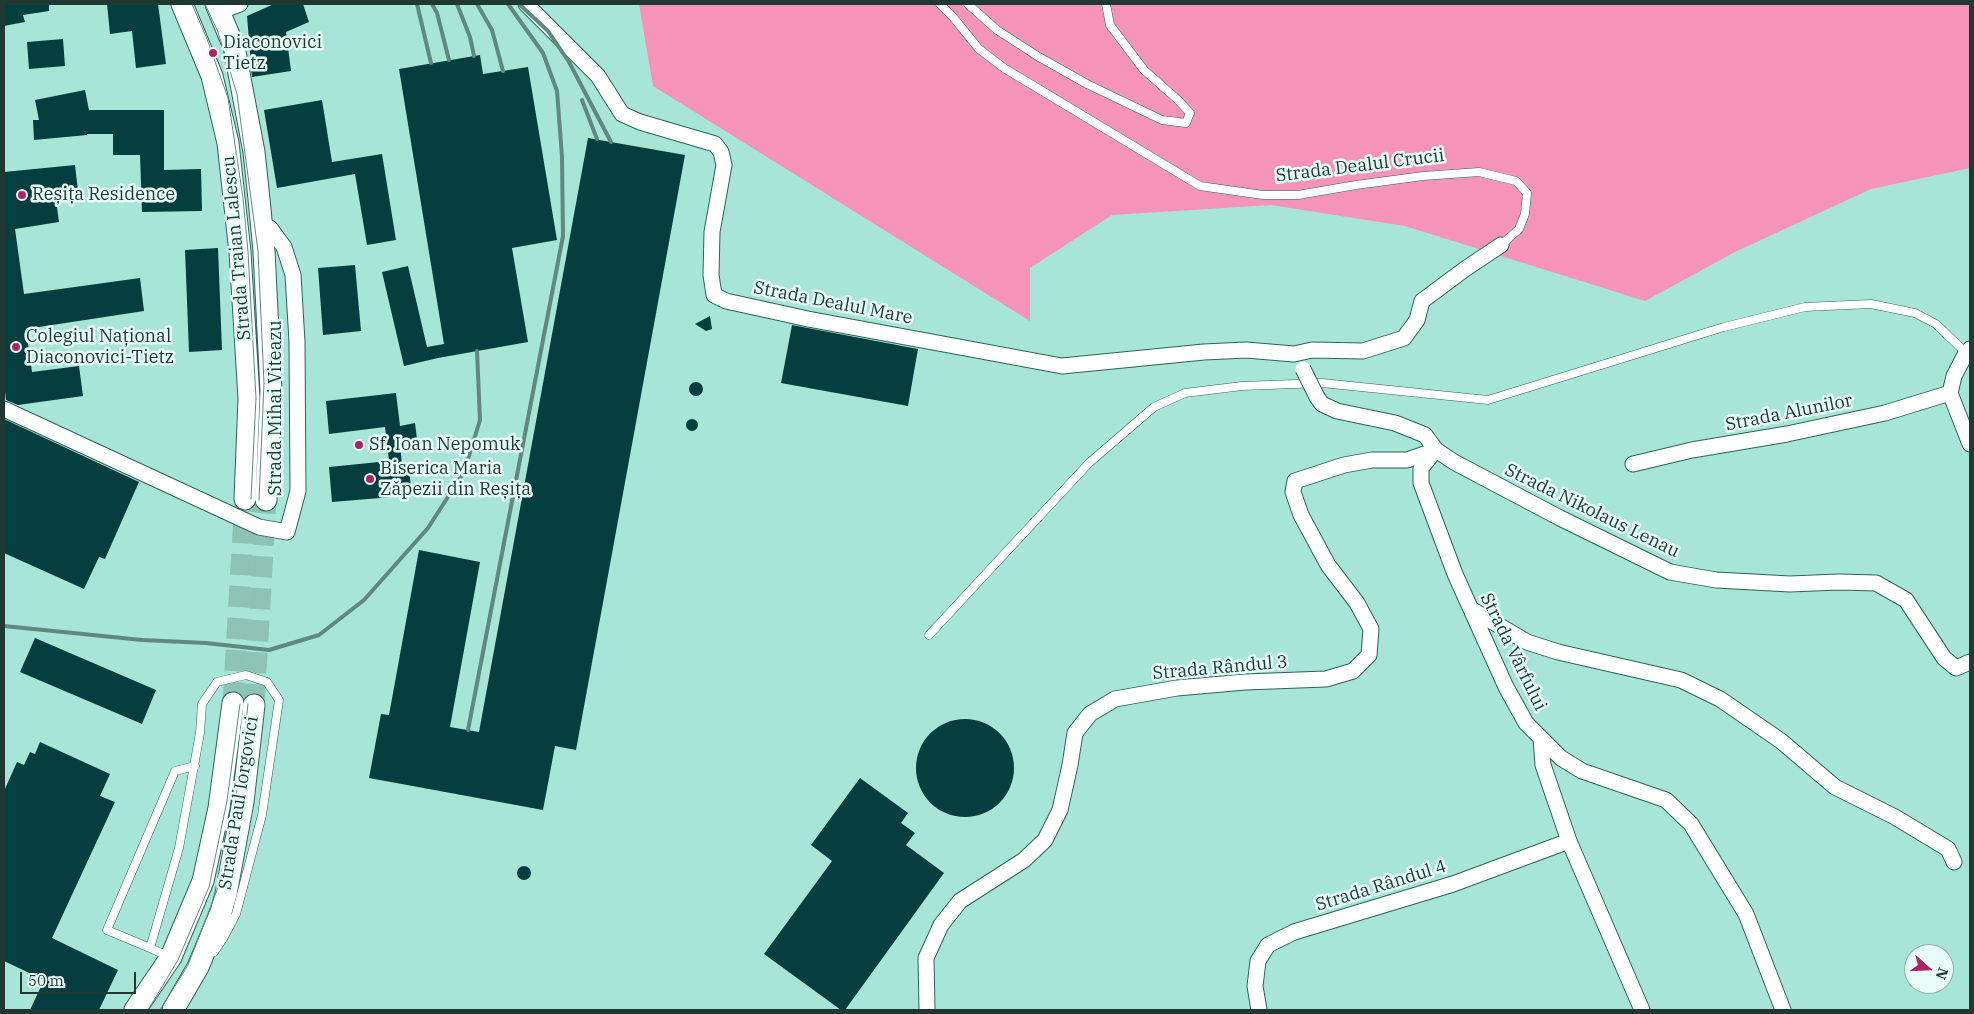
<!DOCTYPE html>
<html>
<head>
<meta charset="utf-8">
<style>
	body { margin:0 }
	#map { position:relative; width:1974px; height:1014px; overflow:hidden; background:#a7e6d6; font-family:"IBM Plex Serif",serif }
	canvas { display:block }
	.frame { position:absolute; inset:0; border:5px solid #1f3832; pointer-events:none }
	.north { position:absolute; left:1904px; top:944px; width:50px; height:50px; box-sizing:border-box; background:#e6fef7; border:1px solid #96afa8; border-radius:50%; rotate:110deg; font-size:14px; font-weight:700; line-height:20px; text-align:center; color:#1f3832 }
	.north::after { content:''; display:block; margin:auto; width:18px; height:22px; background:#ad2466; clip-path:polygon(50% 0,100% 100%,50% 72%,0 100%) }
	.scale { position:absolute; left:20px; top:972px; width:116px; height:22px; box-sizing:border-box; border:2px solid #1f3832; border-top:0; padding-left:6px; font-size:15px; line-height:18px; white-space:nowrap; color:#1f3832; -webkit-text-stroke:4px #e6fef7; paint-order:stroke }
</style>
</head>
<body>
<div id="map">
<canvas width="1974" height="1014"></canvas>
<div class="frame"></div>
<div class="north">N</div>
<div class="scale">50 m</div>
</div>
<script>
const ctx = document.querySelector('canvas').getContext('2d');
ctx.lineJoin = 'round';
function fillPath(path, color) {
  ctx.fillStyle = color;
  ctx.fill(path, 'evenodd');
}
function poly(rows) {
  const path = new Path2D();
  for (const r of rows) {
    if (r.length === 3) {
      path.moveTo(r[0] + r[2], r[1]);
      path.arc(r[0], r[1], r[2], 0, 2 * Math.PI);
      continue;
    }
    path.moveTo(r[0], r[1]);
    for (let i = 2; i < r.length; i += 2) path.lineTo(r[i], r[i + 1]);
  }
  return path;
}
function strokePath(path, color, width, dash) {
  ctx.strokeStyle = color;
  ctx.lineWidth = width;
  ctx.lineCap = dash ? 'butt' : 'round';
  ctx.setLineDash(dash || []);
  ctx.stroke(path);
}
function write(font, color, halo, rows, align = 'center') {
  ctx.font = font + ' "IBM Plex Serif",serif';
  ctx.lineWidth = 5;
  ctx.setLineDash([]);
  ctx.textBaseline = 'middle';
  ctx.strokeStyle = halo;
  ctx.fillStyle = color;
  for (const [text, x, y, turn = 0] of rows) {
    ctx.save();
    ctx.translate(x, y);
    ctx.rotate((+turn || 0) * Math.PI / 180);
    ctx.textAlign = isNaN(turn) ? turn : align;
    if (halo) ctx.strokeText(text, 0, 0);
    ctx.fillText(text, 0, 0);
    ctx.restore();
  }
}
fillPath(poly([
	[639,4,1970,4,1970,168,1871,189,1735,252,1645,301,1405,226,1271,205,1112,215,1030,268,1030,321,653,86]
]), '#f594b8');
fillPath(poly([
	[4,4,49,4,49,11,23,15,25,22,4,26],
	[107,4,158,4,166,64,136,68,132,31,110,34],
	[274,4,303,4,309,22,286,32,291,71,252,77,247,16],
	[63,39,65,66,29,69,27,42],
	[480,55,483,74,528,67,557,240,512,248,528,342,438,358,404,366,382,272,408,266,427,347,444,344,399,69],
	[85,90,89,110,164,110,164,170,201,169,202,211,142,212,140,155,113,155,113,134,87,134,87,135,34,140,33,120,39,120,35,100],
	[322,100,332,162,382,154,396,240,367,245,355,174,277,188,264,110],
	[588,138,685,155,576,750,555,746,543,810,369,778,381,714,389,715,419,550,480,562,450,727,479,732],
	[75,165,78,191,55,193,59,222,15,229,24,294,140,278,144,311,26,329,32,372,79,366,83,396,18,405,6,400,4,383,4,172],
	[218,248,222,350,189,352,185,250],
	[355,265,361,331,323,335,318,268],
	[710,316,712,329,706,331,695,324],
	[792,325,918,349,908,406,781,383],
	[696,389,7],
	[396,393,400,426,415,423,417,439,400,442,402,466,409,465,411,490,391,492,392,497,332,502,329,467,389,461,385,427,329,434,326,401],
	[692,425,6],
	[4,419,139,482,105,559,99,557,84,589,4,553],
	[35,638,156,690,142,724,20,672],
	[965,768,49],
	[40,742,110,774,100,796,115,802,52,938,118,970,99,1010,30,1010,44,980,4,961,4,791,17,762,24,765,30,752,35,754],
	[860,778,908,813,901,823,915,833,906,845,944,873,845,1010,841,1010,764,954,832,861,811,845],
	[524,873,7]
]), '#053e3f');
strokePath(poly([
	[233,703,245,499],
	[254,705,266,500]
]), '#8cc3b5', 21, [21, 11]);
const service = poly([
	[940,4,953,17,979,49,1004,68,1200,186,1263,195,1298,195,1356,185,1423,176,1479,172,1516,181,1527,193,1525,214,1519,229,1501,245],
	[968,4,997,30,1039,57,1087,84,1162,120,1186,123,1190,113,1178,100,1144,70,1110,25,1106,4],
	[929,635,1089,463,1154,407,1185,393,1242,386,1322,383,1488,400,1724,327,1805,307,1871,304,1915,313,1936,324,1966,353],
	[150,948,107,930,175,771,195,766],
	[168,956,150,948,179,848,200,733,202,704,217,682,246,675,267,682,279,700,262,815,236,914,224,937,214,952]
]);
const minor = poly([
	[526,4,598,76,622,114,640,122,715,144,721,152,724,165,712,232,711,275,714,295,726,301,808,319,1062,366,1204,352,1246,350,1294,354,1312,350,1363,351,1404,338,1417,320,1422,301,1465,269,1501,245],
	[221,11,240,4],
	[1950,393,1970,444],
	[1950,393,1954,376,1966,353,1970,349],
	[1317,397,1322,404,1337,411,1395,423,1425,435,1436,450,1454,462,1560,518,1670,572,1716,580,1790,584,1839,582,1876,583,1906,600,1944,658,1956,668,1970,662],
	[4,409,259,527,287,532,298,491,297,342,293,275,284,247,270,228,262,225],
	[1435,451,1421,468,1421,483,1455,574,1506,687,1526,723,1561,758,1582,771,1666,800,1691,824,1746,914,1783,1010],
	[1633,464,1692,450,1787,434,1885,413,1950,393],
	[1471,609,1527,642,1558,652,1681,680,1720,699,1781,741,1835,787,1895,817,1948,849,1954,862],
	[1541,738,1543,765,1569,841,1642,1010],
	[927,1010,926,958,941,925,960,901,1024,860,1045,840,1060,810,1070,765,1075,733,1090,714,1115,699,1177,688,1245,682,1326,679,1353,671,1369,655,1371,629,1357,603,1328,565,1301,515,1293,492,1295,481,1344,465,1372,460,1407,460,1436,450],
	[1259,1010,1255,986,1258,961,1268,945,1294,932,1453,884,1569,841]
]);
const secondary = poly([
	[182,4,212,76,228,143,240,252,249,398,245,499],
	[216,4,234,47,254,152,259,199,264,251,271,391,266,500],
	[135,1010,171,957,203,881,219,808,233,703],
	[173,1010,198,967,221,912,226,894,243,802,254,705]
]);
strokePath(service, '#286558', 9);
strokePath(minor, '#286558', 17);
strokePath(secondary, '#286558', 23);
strokePath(service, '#fff', 8);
strokePath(minor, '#fff', 15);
strokePath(secondary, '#fff', 21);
strokePath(poly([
	[192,4,207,39,228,98,243,198,248,252,256,398,251,499],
	[205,4,218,32,237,94,258,251,264,383,259,500],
	[148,1010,178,960,209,887,227,801,240,704],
	[160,1010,188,965,217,890,227,849,241,765,248,704]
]), '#5f897f', 1);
strokePath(poly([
	[417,4,431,63],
	[432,4,437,13,449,60],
	[457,4,470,37,474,56],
	[477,4,492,30,503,71],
	[519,4,548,31,569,62,611,142],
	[582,100,597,139],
	[4,626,142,640,206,643,269,650,319,635,364,600,428,528,464,472,480,420,477,351],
	[468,730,563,236,562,157,557,91,543,53,508,4]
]), '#5f897f', 4);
const minorBridge = poly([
	[1303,369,1317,397]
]);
strokePath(minorBridge, '#286558', 17, []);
strokePath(minorBridge, '#fff', 15);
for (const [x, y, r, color] of [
	[213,53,5,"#ad2466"],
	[22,195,5,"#ad2466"],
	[16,347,5,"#ad2466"],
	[359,445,5,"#ad2466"],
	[370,479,5,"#ad2466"]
]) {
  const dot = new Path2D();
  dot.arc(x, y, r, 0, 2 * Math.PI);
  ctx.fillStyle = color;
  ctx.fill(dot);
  strokePath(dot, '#e6fef7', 2);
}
write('18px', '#1f3832', '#e6fef7', [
	["Diaconovici",223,43],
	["Tietz",223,64],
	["Reșița Residence",32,195],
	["Colegiul Național",26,337],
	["Diaconovici-Tietz",26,358],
	["Sf. Ioan Nepomuk",369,445],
	["Biserica Maria",380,469],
	["Zăpezii din Reșița",380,490]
], 'left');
write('18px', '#1f3832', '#e6fef7', [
	["Strada Dealul Crucii",1360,166,-7],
	["Strada Traian Lalescu",237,248,-95],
	["Strada Dealul Mare",833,303,11],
	["Strada Mihai Viteazu",276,408,-90],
	["Strada Alunilor",1789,413,-11],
	["Strada Nikolaus Lenau",1592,511,26],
	["Strada Vârfului",1513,652,64],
	["Strada Rândul 3",1220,668,-5],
	["Strada Paul Iorgovici",239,803,-81],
	["Strada Rândul 4",1381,886,-17]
]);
</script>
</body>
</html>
